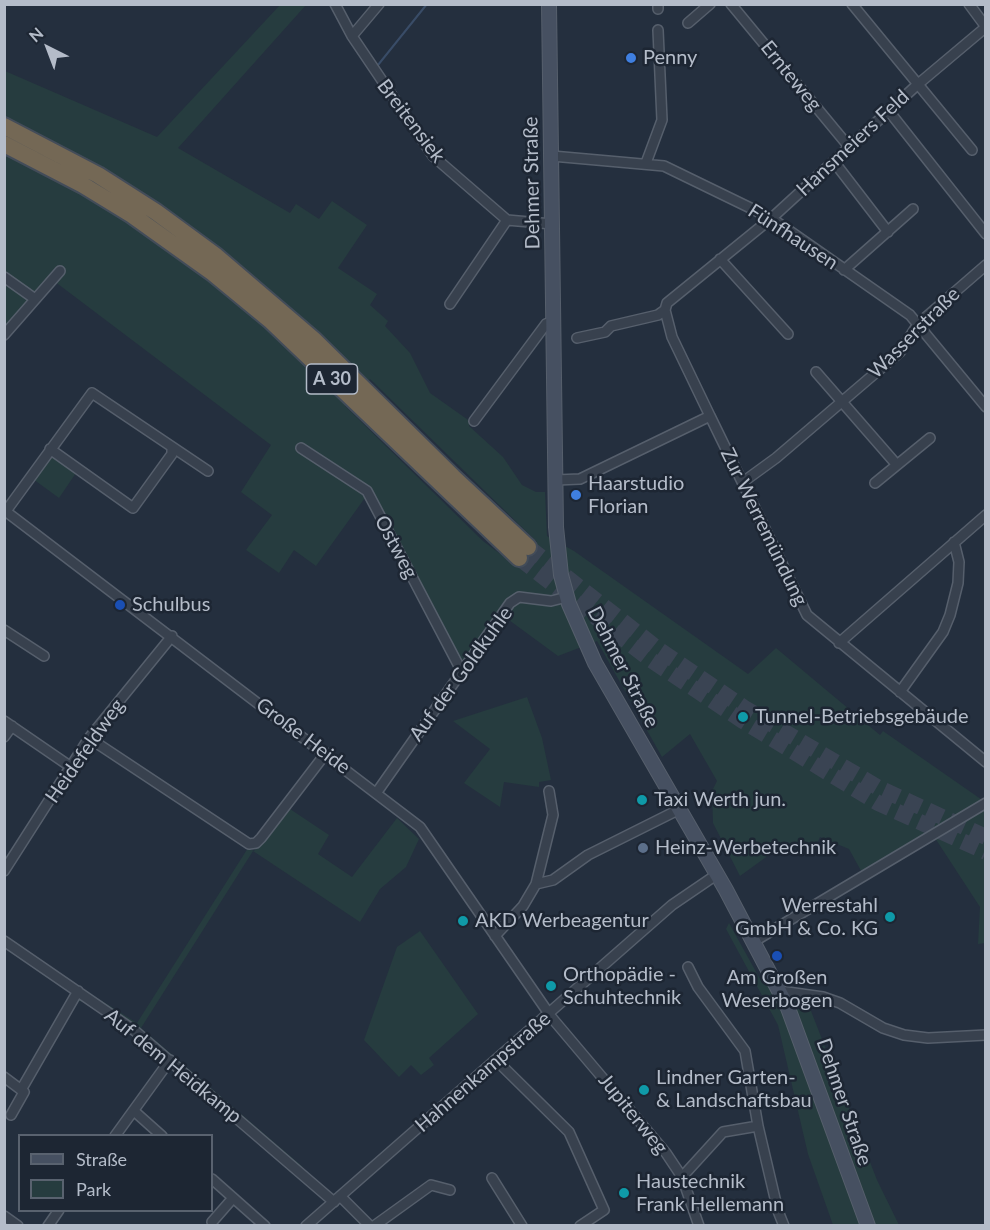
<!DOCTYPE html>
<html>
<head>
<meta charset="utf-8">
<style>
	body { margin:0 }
	#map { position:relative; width:990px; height:1230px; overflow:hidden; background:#242f3e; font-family:Lato,sans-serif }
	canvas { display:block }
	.frame { position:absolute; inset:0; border:6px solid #b4bcc9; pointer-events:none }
	.legend { position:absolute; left:18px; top:1134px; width:195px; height:78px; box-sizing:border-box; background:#1d2633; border:2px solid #59626f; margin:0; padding:8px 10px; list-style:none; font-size:18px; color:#b4bcc9 }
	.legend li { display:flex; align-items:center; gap:12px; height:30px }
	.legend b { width:30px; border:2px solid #59626f }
	.north { position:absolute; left:18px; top:18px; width:60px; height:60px; -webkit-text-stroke:4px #1d2633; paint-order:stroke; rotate:318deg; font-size:16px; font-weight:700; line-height:24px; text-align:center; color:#b4bcc9 }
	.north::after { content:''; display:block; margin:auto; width:21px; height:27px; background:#b4bcc9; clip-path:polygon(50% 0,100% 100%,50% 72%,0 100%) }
</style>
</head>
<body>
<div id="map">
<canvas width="990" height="1230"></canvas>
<div class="frame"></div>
<ul class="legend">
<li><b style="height:8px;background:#465061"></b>Straße</li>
<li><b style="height:16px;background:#263c3f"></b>Park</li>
</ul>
<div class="north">N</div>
</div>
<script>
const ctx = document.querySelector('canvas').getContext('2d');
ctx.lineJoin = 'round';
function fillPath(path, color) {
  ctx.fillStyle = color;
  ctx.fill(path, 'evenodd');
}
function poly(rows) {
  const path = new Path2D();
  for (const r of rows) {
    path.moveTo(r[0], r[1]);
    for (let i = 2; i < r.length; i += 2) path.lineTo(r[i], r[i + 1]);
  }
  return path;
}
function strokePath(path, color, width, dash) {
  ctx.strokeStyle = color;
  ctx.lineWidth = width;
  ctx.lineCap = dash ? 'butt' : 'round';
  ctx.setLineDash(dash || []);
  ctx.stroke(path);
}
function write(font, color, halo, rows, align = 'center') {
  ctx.font = font + ' Lato,sans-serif';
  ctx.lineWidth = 5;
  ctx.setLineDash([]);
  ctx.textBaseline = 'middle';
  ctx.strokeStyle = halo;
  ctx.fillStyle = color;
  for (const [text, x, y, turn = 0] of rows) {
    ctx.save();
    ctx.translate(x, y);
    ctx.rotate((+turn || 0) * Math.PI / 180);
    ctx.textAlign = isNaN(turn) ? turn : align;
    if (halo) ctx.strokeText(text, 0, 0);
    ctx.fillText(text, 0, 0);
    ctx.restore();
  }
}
fillPath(poly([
	[280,5,306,5,178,148,290,213,296,204,319,219,332,201,367,225,338,268,377,294,370,305,388,321,385,326,410,353,430,393,471,422,469,426,503,457,522,485,536,492,545,492,547,536,574,551,748,674,776,648,880,735,883,731,985,802,985,943,978,944,980,907,935,838,865,878,849,849,820,837,812,855,787,842,740,876,713,823,712,791,717,781,690,734,662,757,597,641,558,656,498,612,458,671,367,495,316,566,294,550,279,573,246,550,272,515,241,492,271,445,50,278,5,330,5,71,157,137],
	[370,379,537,542,516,566,483,541,345,406],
	[51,456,76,473,59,498,33,479],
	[527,697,542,738,551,780,539,782,539,787,504,782,500,807,464,783,490,749,453,721],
	[287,807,329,835,318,854,352,877,397,818,419,839,406,867,380,889,360,922,253,851,141,1028,303,1167,297,1175,173,1070,169,1071,121,1134,114,1129,162,1061,133,1035,85,1002,76,1001,83,989,137,1023,248,848,254,851],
	[729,923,760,979,810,998,811,1011,877,1180,899,1225,833,1225,808,1154,778,1025,726,929],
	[420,931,478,1014,429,1058,434,1065,421,1075,411,1065,399,1077,364,1040,397,947]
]), '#263c3f');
strokePath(poly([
	[378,65,427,4]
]), '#394c67', 2);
strokePath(poly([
	[528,547,658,649,746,709,879,788,986,837],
	[519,558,651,660,743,721,878,803,986,852]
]), '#3a4453', 16, [16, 8]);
const street = poly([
	[335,4,352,36,433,156,507,220,552,224],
	[658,4,658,9],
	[731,4,850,148],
	[852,4,972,150],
	[688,23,710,4],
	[352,36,379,4],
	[888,110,986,234],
	[552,156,664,166,771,218,910,315,986,407],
	[646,163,662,120,658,30],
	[835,163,888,232],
	[720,259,788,334],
	[844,270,913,209],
	[4,277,35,299],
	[450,304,507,220],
	[4,335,60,271],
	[577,338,605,332,611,326,658,315,665,310],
	[816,372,897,465,930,438],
	[710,416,672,337,665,310,667,303,774,216,917,85,986,27,969,4],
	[474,421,546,324,553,321],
	[301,448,367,491,462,672],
	[50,449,133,508,172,454,172,449],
	[556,480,580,479,710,416,807,615,986,762],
	[743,482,776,458,900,352,918,324,986,265],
	[875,483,897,465],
	[4,510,420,827,552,1018,666,1153,682,1177,699,1226],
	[6,511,92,393,208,471],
	[4,630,44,656],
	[839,643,986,515],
	[900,692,943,632,950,615,958,583,959,562,954,542],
	[4,721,71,767],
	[4,737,12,726],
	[89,738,249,844,256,843,261,838,326,753],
	[377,792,510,603,519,597,551,601,567,597],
	[4,871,89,738,172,636],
	[536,884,553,880,588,855,678,810],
	[495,936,523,906,536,884,553,815,549,791],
	[4,941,135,1031,334,1202],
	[753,942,986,803],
	[688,967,698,987,745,1051,758,1126,778,1211,784,1226],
	[780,991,823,997,840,1003,883,1028,904,1035,928,1038,986,1035],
	[497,1061,569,1132,604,1210,580,1226],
	[4,1077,24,1092,11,1115],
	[21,1090,78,991],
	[134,1111,162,1136],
	[115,1136,170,1060],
	[682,1177,723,1132,758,1126],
	[492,1178,522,1226],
	[212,1179,265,1226],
	[340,1196,370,1226],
	[4,1216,18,1226],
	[212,1222,233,1198],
	[48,1226,59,1210],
	[306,1226,672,905,716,875],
	[374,1226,431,1185,450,1190]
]);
const secondary = poly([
	[549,4,556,527,561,575,569,604,595,663,726,890,788,1008,868,1226]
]);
const highway = poly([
	[4,126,98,175,156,212,216,256,313,339,453,477,528,547],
	[4,144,83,185,132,215,213,273,270,320,519,558]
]);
strokePath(street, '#565f6c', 12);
strokePath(secondary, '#565f6c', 16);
strokePath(highway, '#434c59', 20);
strokePath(street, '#38414e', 9);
strokePath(secondary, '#465061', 14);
strokePath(highway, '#746855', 16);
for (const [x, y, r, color] of [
	[631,58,6,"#3f7fe0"],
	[576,495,6,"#3f7fe0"],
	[120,605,6,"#1a4fb4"],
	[743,717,6,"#0f9aa8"],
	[642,800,6,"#0f9aa8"],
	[643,848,6,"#5c6f8a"],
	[890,917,6,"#0f9aa8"],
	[463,921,6,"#0f9aa8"],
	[777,956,6,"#1a4fb4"],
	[551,986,6,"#0f9aa8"],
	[644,1090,6,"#0f9aa8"],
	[624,1193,6,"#0f9aa8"]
]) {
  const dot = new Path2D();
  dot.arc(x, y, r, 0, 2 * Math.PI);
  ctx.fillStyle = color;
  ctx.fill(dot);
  strokePath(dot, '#1d2633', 2);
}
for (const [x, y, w] of [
	[332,379,51]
]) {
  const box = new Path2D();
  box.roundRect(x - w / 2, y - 15, w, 30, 4.5);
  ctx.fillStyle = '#1d2633';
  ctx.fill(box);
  strokePath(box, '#b4bcc9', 1.5);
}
write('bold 18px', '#b4bcc9', null, [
	["A 30",332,379]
]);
write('20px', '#b4bcc9', '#1d2633', [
	["Penny",643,58],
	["Haarstudio",588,484],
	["Florian",588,507],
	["Schulbus",132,605],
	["Tunnel-Betriebsgebäude",755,717],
	["Taxi Werth jun.",654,800],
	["Heinz-Werbetechnik",655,848],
	["Werrestahl",878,906,"right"],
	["GmbH & Co. KG",878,929,"right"],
	["AKD Werbeagentur",475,921],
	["Orthopädie -",563,975],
	["Schuhtechnik",563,998],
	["Am Großen",777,978,"center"],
	["Weserbogen",777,1001,"center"],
	["Lindner Garten-",656,1078],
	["& Landschaftsbau",656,1101],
	["Haustechnik",636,1182],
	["Frank Hellemann",636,1205]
], 'left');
write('20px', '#b4bcc9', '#1d2633', [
	["Ernteweg",791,76,51],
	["Breitensiek",411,121,53],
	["Hansmeiers Feld",853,143,-43],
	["Dehmer Straße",532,183,-91],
	["Fünfhausen",793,237,33],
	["Wasserstraße",914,333,-45],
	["Zur Werremündung",764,527,64],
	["Ostweg",396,547,62],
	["Dehmer Straße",623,667,63],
	["Auf der Goldkuhle",461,674,-54],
	["Große Heide",303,736,37],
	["Heidefeldweg",85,751,-55],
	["Auf dem Heidkamp",173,1066,39],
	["Hahnenkampstraße",483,1072,-41],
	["Dehmer Straße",844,1102,71],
	["Jupiterweg",633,1114,51]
]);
</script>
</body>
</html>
